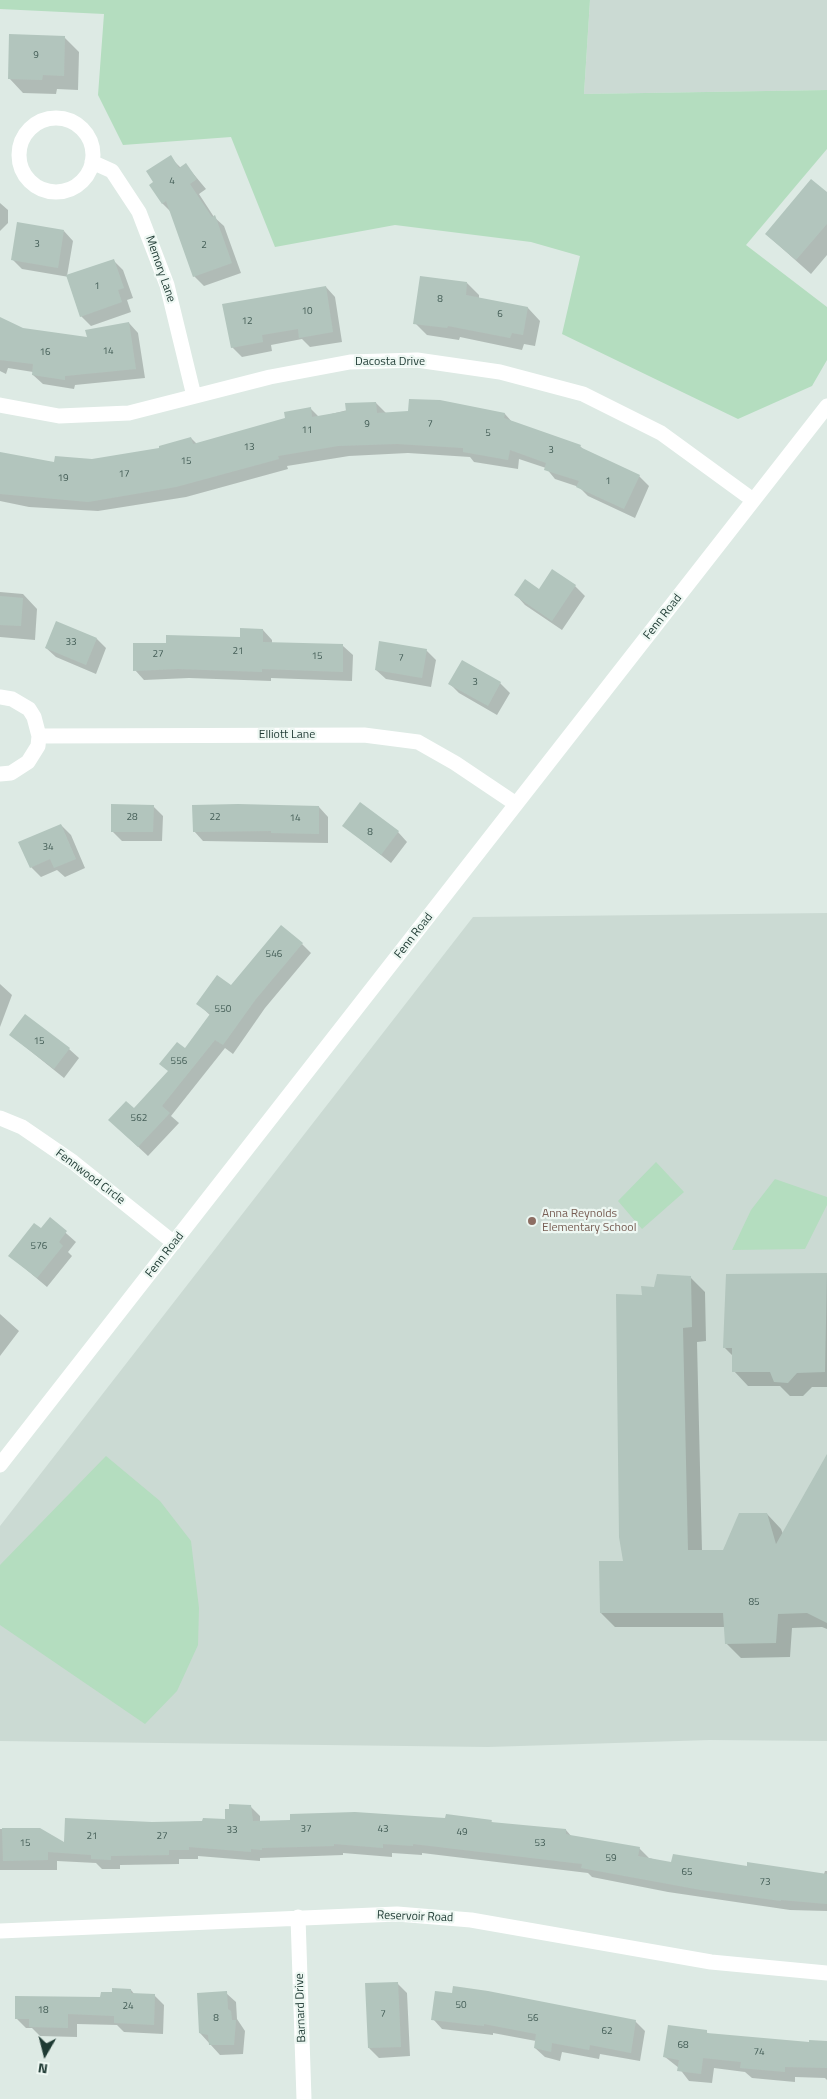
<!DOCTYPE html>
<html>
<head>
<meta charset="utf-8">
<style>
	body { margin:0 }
	#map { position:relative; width:827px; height:2099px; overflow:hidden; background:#ddeae4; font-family:"Titillium Web",sans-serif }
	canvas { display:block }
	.north { position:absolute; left:20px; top:2029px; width:50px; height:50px; -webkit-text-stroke:4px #edf7f2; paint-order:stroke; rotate:188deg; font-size:14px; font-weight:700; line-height:20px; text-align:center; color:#1e3a33 }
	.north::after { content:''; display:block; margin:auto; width:18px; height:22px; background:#1e3a33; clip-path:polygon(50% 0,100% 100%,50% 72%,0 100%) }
</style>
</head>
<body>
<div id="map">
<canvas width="827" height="2099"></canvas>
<div class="north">N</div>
</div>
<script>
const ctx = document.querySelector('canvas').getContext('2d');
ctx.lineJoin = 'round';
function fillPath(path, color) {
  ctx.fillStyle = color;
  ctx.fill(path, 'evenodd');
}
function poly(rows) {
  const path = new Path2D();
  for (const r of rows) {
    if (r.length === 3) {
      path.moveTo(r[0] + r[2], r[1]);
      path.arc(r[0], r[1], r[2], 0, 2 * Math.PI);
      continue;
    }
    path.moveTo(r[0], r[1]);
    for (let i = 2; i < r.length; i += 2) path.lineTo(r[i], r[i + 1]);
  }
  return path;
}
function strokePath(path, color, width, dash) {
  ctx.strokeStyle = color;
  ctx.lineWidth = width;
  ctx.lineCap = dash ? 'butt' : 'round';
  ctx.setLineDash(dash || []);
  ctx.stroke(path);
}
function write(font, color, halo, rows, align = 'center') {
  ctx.font = font + ' "Titillium Web",sans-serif';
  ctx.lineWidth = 4.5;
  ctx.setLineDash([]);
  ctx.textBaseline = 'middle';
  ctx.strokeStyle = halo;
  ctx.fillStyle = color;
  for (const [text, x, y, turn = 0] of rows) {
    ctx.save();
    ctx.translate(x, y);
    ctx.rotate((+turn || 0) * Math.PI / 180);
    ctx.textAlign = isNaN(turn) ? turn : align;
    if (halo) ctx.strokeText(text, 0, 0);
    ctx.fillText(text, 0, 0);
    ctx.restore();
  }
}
fillPath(poly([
	[590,0,827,0,827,90,584,94],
	[827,913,827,1741,710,1740,488,1747,0,1741,0,1526,473,917]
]), '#cbdad3');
fillPath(poly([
	[0,0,590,0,584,94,827,90,827,149,746,245,827,307,827,360,812,386,738,419,562,334,580,256,531,242,395,225,275,247,231,137,123,145,98,95,104,14,0,9],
	[656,1162,684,1192,642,1229,618,1201],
	[775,1179,827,1197,827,1205,805,1249,732,1250,751,1210],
	[106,1456,160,1501,191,1541,199,1608,198,1645,177,1691,145,1724,0,1625,0,1565]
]), '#b4ddbf');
fillPath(poly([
	[65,38,79,52,78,90,57,89,56,94,23,93,9,78],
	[170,157,181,168,186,165,206,189,199,194,214,217,224,226,241,273,204,286,194,276,171,212,162,203],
	[827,194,827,255,811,274,766,234],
	[0,203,8,210,8,223,0,231],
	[64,231,73,241,67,276,114,261,123,270,133,298,127,300,131,312,91,326,81,316,69,277,22,269,12,259],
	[467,283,479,295,479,299,528,308,540,321,535,346,524,344,522,350,460,337,459,340,427,335,415,323],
	[326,287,335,297,342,342,310,347,302,339,271,345,272,351,242,357,232,347],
	[0,318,23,329,89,339,129,323,138,333,145,378,75,385,74,389,43,384,33,375,33,372,8,368,6,374,0,371],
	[376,403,386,413,505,414,513,423,580,446,585,451,639,476,649,486,635,518,588,496,579,487,555,479,546,468,519,459,518,469,474,462,470,457,408,453,349,456,287,466,288,469,186,497,98,511,29,507,0,501,0,453,56,463,92,460,161,449,191,438,197,444,286,419,311,409,319,417],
	[552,571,575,586,585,596,562,630,525,605,516,595,539,590],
	[0,592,23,594,37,609,35,640,0,637],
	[263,630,272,640,272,643,343,646,353,655,352,681,271,678,271,681,189,678,144,680,135,670,167,645,242,639],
	[97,639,106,648,96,674,56,657,46,648],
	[426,650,436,660,431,687,386,679,376,670],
	[500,683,510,693,497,715,459,693,450,684],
	[153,806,163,816,162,841,122,841,112,831],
	[319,807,328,817,328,843,203,841,194,831],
	[61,825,71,835,85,868,65,877,57,870,41,877,31,867],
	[344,826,398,832,407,842,391,863],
	[302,944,311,953,265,1008,233,1054,225,1048,171,1116,179,1123,148,1156,120,1130,134,1109,169,1071,211,1016,198,1004,231,987],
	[0,984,12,995,0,1027],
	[13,1037,69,1049,79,1058,64,1078],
	[50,1219,76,1242,68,1252,72,1256,47,1287,10,1256,41,1230],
	[827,1275,827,1387,812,1387,803,1396,790,1396,780,1386,748,1386,734,1371,733,1356,724,1347,727,1276],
	[691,1278,705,1292,706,1341,697,1342,702,1551,724,1551,767,1514,781,1529,783,1534,827,1457,827,1629,822,1627,792,1628,790,1657,741,1658,726,1643,725,1627,615,1627,601,1613,624,1563,643,1297,655,1289],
	[0,1314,19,1331,0,1356],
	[250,1806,260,1816,260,1822,491,1821,493,1823,566,1830,572,1837,639,1848,649,1858,672,1864,824,1874,825,1871,827,1871,827,1911,790,1910,668,1892,592,1877,588,1873,422,1853,422,1855,392,1853,392,1857,343,1853,343,1855,260,1858,260,1861,198,1856,198,1859,179,1859,179,1864,120,1865,120,1869,102,1869,96,1863,57,1861,57,1870,0,1870,0,1829,40,1829,65,1844,152,1824,226,1820],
	[397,1983,407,1993,410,2056,379,2058,369,2048],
	[131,1990,135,1995,154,1995,164,2005,163,2034,124,2032,117,2025,77,2024,77,2037,40,2036,32,2028,26,2028,17,2019],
	[226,1993,236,2002,237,2019,245,2031,243,2054,220,2055,200,2033],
	[433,2019,635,2021,645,2031,640,2061,600,2054,599,2059,562,2052,560,2061,545,2057,535,2048,536,2041,493,2033,493,2035,442,2029],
	[706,2032,709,2034,810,2043,827,2042,827,2080,825,2078,795,2077,795,2082,752,2078,745,2072,714,2068,712,2083,689,2081,679,2068,665,2057]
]), '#0003');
fillPath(poly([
	[9,34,65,36,64,76,43,75,42,80,8,79],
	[171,155,179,168,186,163,197,179,190,184,212,217,215,215,232,263,193,277,166,201,162,204,149,185,153,182,146,171],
	[811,179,827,192,827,224,796,260,765,234],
	[17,222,64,230,58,268,11,260],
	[114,259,124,288,118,290,122,302,80,317,66,275],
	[420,276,467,282,466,295,528,307,523,335,512,333,510,338,448,326,447,328,413,324],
	[326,286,333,332,299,338,298,329,262,335,263,342,231,348,222,304],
	[0,317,23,328,87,337,85,330,129,322,136,369,65,376,65,380,32,375,33,364,0,360],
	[409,399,440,400,505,413,504,418,581,445,580,447,640,475,624,509,576,487,579,481,544,470,546,463,510,450,508,460,463,452,463,448,397,444,338,446,278,456,279,459,176,487,88,502,0,494,0,452,54,462,55,456,92,459,159,448,159,446,191,437,193,444,285,418,284,412,311,407,312,417,346,411,345,403,376,402,377,413,408,411],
	[552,569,576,585,552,621,514,595,525,579,539,589],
	[0,596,23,598,21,626,0,625],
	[56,621,97,638,86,665,45,648],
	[240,628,263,629,263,642,343,644,343,672,262,669,262,672,178,669,133,671,133,643,166,643,166,635,240,637],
	[379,641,427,649,422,678,375,670],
	[462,660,501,682,488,706,448,684],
	[360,802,399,831,381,855,342,826],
	[111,804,154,805,153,832,111,832],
	[238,804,319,806,319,834,271,833,271,831,193,832,192,805],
	[61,824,76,859,54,868,50,859,30,868,18,842],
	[281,925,303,943,256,999,223,1045,215,1040,162,1106,170,1113,138,1147,108,1120,126,1101,134,1108,168,1071,159,1064,177,1042,185,1048,210,1014,196,1004,217,975,231,985],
	[25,1014,70,1048,54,1069,9,1035],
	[50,1217,67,1231,59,1242,63,1246,37,1278,8,1256,34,1223,41,1228],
	[827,1273,825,1372,797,1373,788,1383,774,1382,770,1372,732,1372,732,1348,723,1348,726,1274],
	[657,1274,691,1276,692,1327,683,1328,688,1550,723,1550,739,1513,767,1513,776,1544,827,1454,827,1623,807,1613,778,1614,776,1643,725,1644,723,1613,600,1613,599,1561,623,1561,619,1537,616,1294,642,1295,641,1286,654,1287],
	[229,1804,251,1805,253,1821,290,1820,290,1814,355,1812,445,1818,446,1814,492,1820,491,1822,566,1829,566,1834,570,1835,640,1847,638,1856,671,1862,673,1854,747,1866,747,1862,827,1874,827,1904,781,1900,781,1901,701,1890,581,1868,582,1864,413,1844,413,1846,383,1844,383,1848,334,1844,334,1846,262,1848,262,1850,251,1849,251,1852,189,1847,189,1850,169,1850,169,1855,111,1856,111,1860,91,1859,91,1855,48,1852,48,1860,3,1861,2,1828,40,1828,64,1842,65,1818,152,1822,202,1821,203,1818,225,1819,225,1809,229,1809],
	[398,1982,401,2047,368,2048,365,1983],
	[453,1986,488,1991,636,2020,631,2053,590,2045,589,2050,552,2043,551,2052,534,2048,536,2034,484,2024,484,2026,431,2020,435,1991,452,1993],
	[112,1988,131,1989,131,1993,155,1994,154,2025,114,2023,114,2016,68,2014,68,2028,29,2027,29,2019,15,2019,15,1996,100,1997,101,1992,112,1992],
	[227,1991,228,2009,231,2011,232,2020,236,2020,234,2045,209,2045,208,2035,199,2033,197,1993],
	[668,2025,707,2030,707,2033,809,2042,809,2040,827,2041,827,2068,785,2067,785,2072,740,2068,741,2062,703,2058,701,2074,677,2071,679,2060,663,2057]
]), '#b2c5bd');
strokePath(poly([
	[56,155,37],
	[92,162,112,171,139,212,167,285,194,396],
	[0,405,59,416,129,413,270,377,350,362,417,360,500,372,583,394,661,433,753,500],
	[0,697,12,699,29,709,34,717,39,736,38,746,28,762,11,773,0,774],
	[39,736,364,735,418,742,455,763,516,804],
	[0,1118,22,1127,73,1162,174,1243],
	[0,1465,827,406],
	[298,1917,304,2099],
	[0,1931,397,1914,471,1920,711,1962,827,1973]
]), '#fff', 15);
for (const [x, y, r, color] of [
	[532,1221,5,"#8d6e63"]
]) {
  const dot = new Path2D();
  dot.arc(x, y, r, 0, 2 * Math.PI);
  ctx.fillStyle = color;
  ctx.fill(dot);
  strokePath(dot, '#edf7f2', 2);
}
write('10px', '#435d56', null, [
	["9",36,56],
	["4",172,182],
	["3",37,245],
	["2",204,246],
	["1",97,287],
	["8",440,300],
	["10",307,312],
	["6",500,315],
	["12",247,322],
	["14",108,352],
	["16",45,353],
	["9",367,425],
	["7",430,425],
	["11",307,431],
	["5",488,434],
	["13",249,448],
	["3",551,451],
	["15",186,462],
	["17",124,475],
	["19",63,479],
	["1",608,482],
	["33",71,643],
	["21",238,652],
	["27",158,655],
	["15",317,657],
	["7",401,659],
	["3",475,683],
	["28",132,818],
	["22",215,818],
	["14",295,819],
	["8",370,833],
	["34",48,848],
	["546",274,955],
	["550",223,1010],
	["15",39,1042],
	["556",179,1062],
	["562",139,1119],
	["576",39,1247],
	["85",754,1603],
	["37",306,1830],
	["43",383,1830],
	["33",232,1831],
	["49",462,1833],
	["21",92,1837],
	["27",162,1837],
	["15",25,1844],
	["53",540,1844],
	["59",611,1859],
	["65",687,1873],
	["73",765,1883],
	["50",461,2006],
	["24",128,2007],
	["18",43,2011],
	["7",383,2015],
	["8",216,2019],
	["56",533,2019],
	["62",607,2032],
	["68",683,2046],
	["74",759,2053]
]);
write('12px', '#1e3a33', '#edf7f2', [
	["Memory Lane",160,269,71],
	["Dacosta Drive",390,362],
	["Fenn Road",663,617,-52],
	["Elliott Lane",287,735],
	["Fenn Road",414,936,-52],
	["Fennwood Circle",90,1177,37],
	["Fenn Road",165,1255,-52],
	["Reservoir Road",415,1917,2],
	["Barnard Drive",301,2008,-92]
]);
write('12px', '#785e54', '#edf7f2', [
	["Anna Reynolds",542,1214],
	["Elementary School",542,1228]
], 'left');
</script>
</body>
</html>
